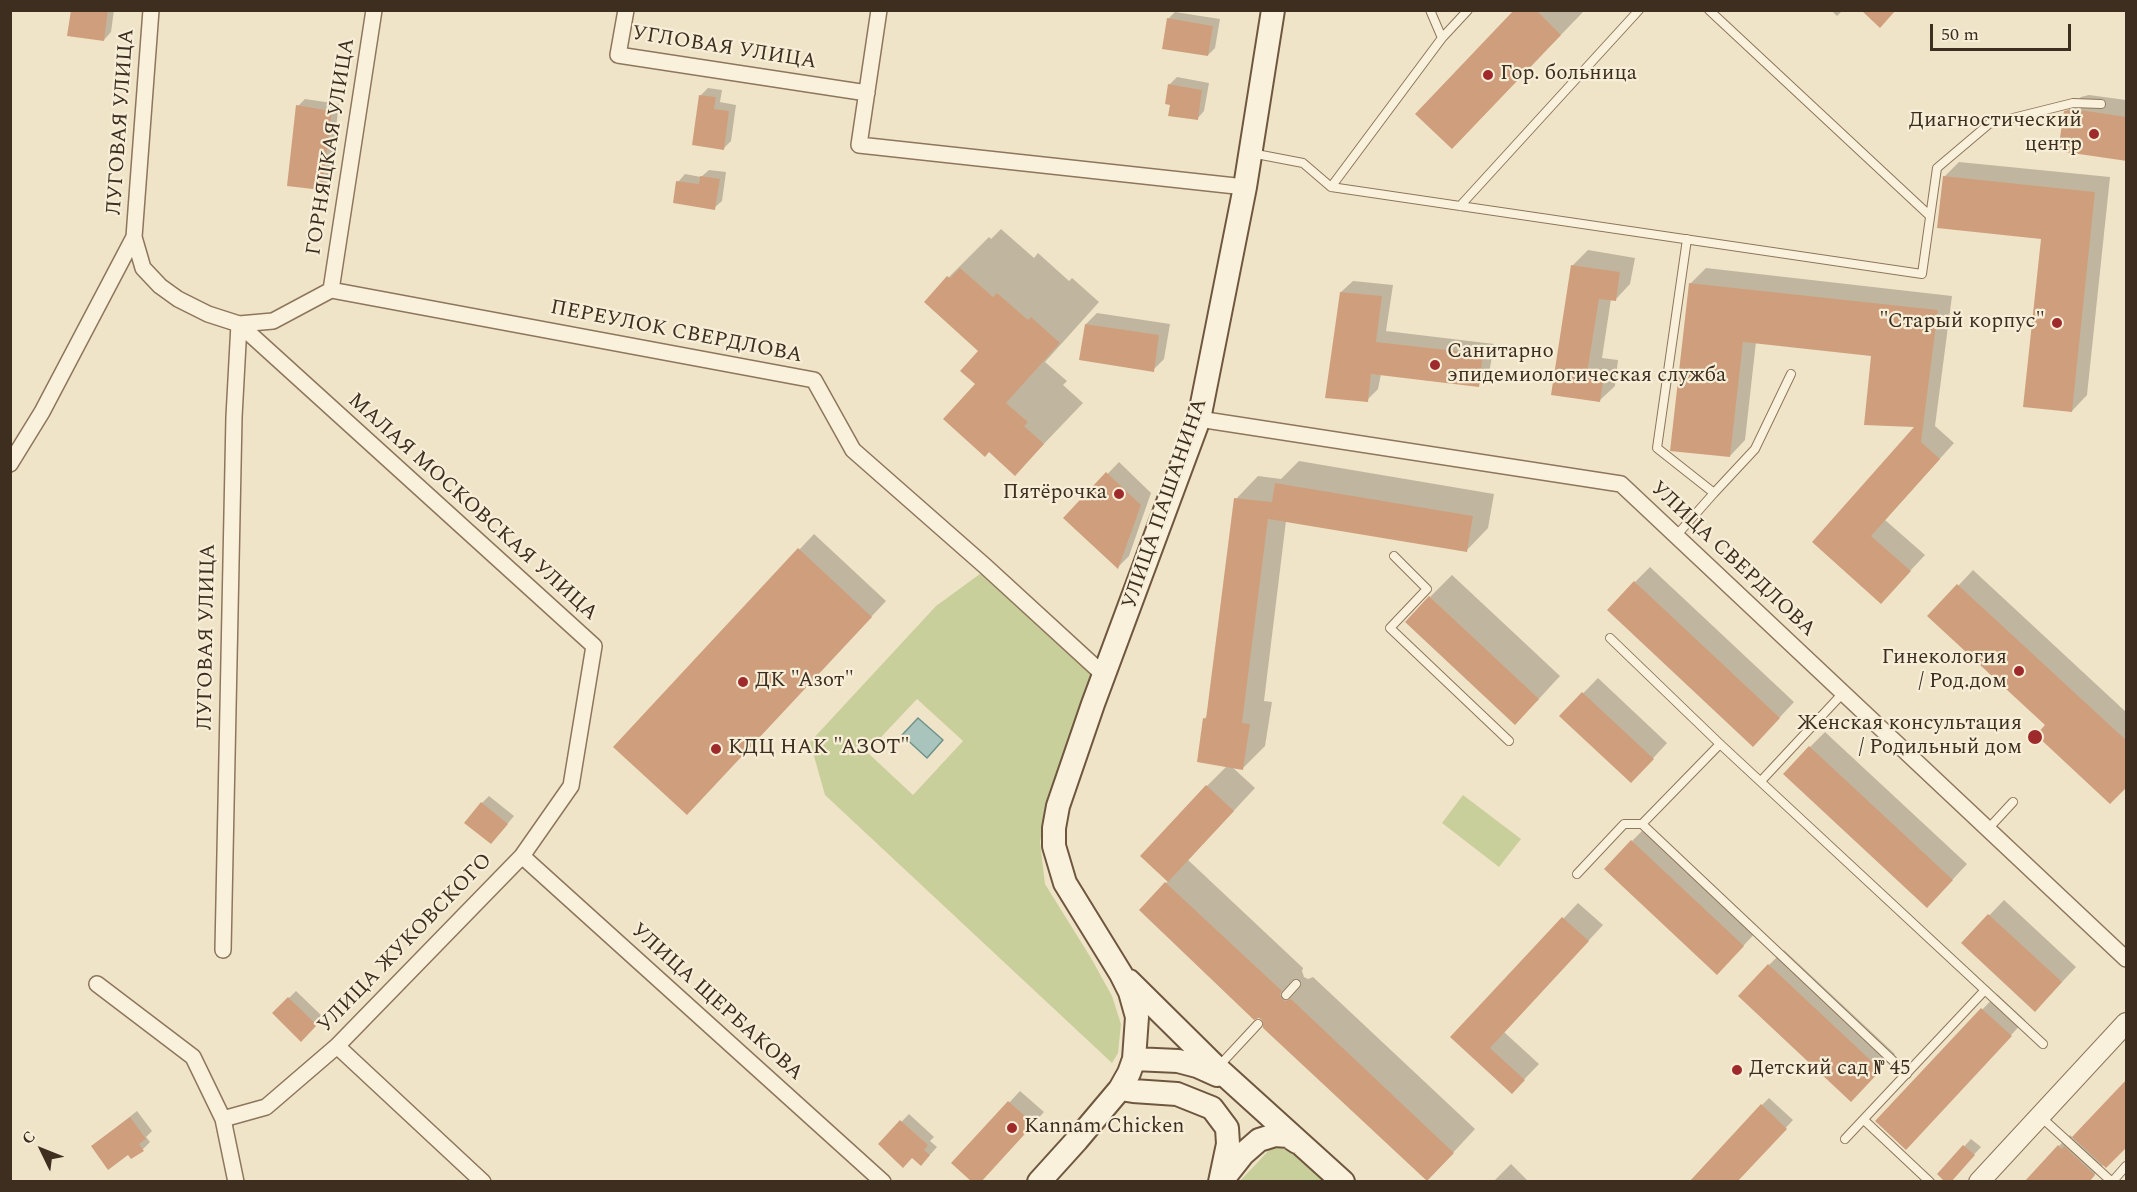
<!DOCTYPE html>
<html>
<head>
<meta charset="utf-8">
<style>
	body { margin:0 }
	#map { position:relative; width:2137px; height:1192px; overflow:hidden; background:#f0e4c8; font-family:Spectral,serif }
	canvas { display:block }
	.frame { position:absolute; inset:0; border:12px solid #3d2e20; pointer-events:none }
	.north { position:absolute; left:12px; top:1120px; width:60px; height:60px; -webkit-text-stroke:4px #f7eed8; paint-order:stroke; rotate:313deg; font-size:16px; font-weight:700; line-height:24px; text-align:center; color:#3d2e20 }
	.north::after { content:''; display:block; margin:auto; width:21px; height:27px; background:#3d2e20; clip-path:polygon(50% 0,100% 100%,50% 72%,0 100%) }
	.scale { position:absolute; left:1930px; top:24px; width:141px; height:27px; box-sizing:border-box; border:3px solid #3d2e20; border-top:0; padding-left:8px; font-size:18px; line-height:21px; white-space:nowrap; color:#3d2e20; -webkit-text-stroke:4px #f7eed8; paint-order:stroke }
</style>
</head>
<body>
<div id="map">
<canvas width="2137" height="1192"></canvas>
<div class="frame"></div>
<div class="north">С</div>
<div class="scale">50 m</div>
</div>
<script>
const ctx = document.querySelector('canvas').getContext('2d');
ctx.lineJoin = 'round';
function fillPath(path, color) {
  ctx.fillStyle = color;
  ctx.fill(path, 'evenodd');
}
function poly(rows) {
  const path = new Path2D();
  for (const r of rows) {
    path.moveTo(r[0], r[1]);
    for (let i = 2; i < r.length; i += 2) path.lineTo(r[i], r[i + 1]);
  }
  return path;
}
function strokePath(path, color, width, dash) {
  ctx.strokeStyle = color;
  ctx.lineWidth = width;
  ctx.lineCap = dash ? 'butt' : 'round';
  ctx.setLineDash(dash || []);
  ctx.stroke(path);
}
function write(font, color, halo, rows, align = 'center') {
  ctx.font = font + ' Spectral,serif';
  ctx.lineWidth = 4.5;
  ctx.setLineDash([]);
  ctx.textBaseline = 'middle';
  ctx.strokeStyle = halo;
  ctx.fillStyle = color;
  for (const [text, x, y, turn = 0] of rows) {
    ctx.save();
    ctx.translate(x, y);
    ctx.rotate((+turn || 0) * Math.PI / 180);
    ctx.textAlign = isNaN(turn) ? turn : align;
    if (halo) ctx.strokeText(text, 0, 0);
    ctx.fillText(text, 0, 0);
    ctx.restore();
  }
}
fillPath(poly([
	[984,571,1091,672,1085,709,1049,797,1040,842,1045,884,1091,958,1112,996,1121,1024,1118,1053,1112,1063,825,795,810,742,936,606],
	[917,699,963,741,913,795,867,752],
	[1463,795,1521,839,1499,867,1442,823],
	[1273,1146,1290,1151,1323,1181,1239,1182]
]), '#c9cf9b');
const water = poly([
	[918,718,943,740,927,758,902,735,918,718]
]);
fillPath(water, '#a9c4bc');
strokePath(water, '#6f938a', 1.5);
fillPath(poly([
	[72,10,114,10,111,32,104,40],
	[1512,10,1583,12,1474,125,1514,12],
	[1831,10,1843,10,1837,16],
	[1175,12,1220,19,1215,48,1208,55,1168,19],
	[1177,77,1209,83,1204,111,1197,119,1171,104,1169,85],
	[708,88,722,90,720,102,736,105,731,141,723,149,701,95],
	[2089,95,2126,100,2126,160,2066,112,2081,97],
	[305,99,339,104,329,181,321,188,298,106],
	[1959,162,2110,177,2087,395,2072,411,2043,238,1944,177],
	[709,170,726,172,722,201,714,208,678,182,685,174,701,177],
	[1001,229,1034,258,1038,253,1069,281,1072,278,1099,302,1045,362,1067,381,1063,385,1083,403,1015,474,977,384,980,350,949,277,989,237,991,239],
	[1588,250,1635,258,1630,284,1615,300,1611,299,1602,358,1618,360,1615,386,1599,401,1553,394,1573,265],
	[1706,268,1952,296,1935,426,1954,443,1885,520,1925,555,1881,602,1814,542,1917,426,1873,355,1756,342,1745,440,1730,456,1690,284],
	[1353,281,1393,285,1386,331,1494,344,1489,374,1478,385,1381,374,1378,389,1367,400,1341,292],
	[1097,313,1170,324,1164,359,1153,370,1086,324],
	[1299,461,1494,494,1488,528,1466,551,1286,521,1264,701,1272,702,1265,746,1243,768,1231,766,1255,788,1188,860,1303,968,1302,971,1304,977,1308,979,1313,977,1475,1129,1449,1157,1264,1019,1141,910,1169,880,1207,786,1228,765,1204,719,1208,715,1236,499,1258,476,1281,479],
	[1119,462,1151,493,1129,556,1118,567,1065,518],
	[814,534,886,601,702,798,615,747],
	[1650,567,1794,702,1768,730,1635,582],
	[1973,570,2126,712,2126,786,2048,725,1930,616],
	[1452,575,1560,676,1537,701,1430,597],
	[1598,678,1667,743,1646,766,1561,716],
	[1825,732,1967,864,1942,891,1810,747],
	[489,796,514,816,498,835,482,803],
	[1647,826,1758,930,1732,958,1632,841],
	[2004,900,2076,967,2050,995,1963,943],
	[1578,903,1603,925,1504,1032,1539,1064,1512,1092,1452,1037],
	[1784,950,1895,1054,1866,1085,1769,965],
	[296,991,323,1017,301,1040,274,1013],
	[1997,994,2025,1020,1921,1133,1877,1121],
	[1020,1091,1044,1112,988,1173,953,1163],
	[1769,1098,1793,1120,1736,1182,1762,1105],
	[137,1111,152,1131,146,1137,150,1142,143,1149,129,1153,93,1146],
	[909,1114,934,1137,930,1141,937,1147,928,1157,912,1156,880,1144],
	[2070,1135,2104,1164,2088,1182,2059,1146],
	[1971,1139,1981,1147,1955,1175,1939,1174],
	[1511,1164,1529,1182,1493,1182]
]), '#0003');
fillPath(poly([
	[71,10,108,10,104,41,67,36],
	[1514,10,1536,10,1561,35,1452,149,1415,114],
	[1861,10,1896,10,1880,28],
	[1167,18,1213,26,1208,56,1162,49],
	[1168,84,1202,90,1198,120,1168,116,1170,105,1165,104],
	[699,95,716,97,714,109,729,111,724,150,692,145],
	[296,105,332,111,322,190,287,186],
	[2073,109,2127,117,2127,161,2058,151,2064,111],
	[700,176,720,179,715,210,673,203,676,181,699,184],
	[1943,176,2095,192,2072,412,2023,407,2041,239,1937,228],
	[1571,265,1620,272,1616,301,1599,299,1587,373,1604,375,1600,402,1551,395],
	[960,268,993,297,997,293,1028,320,1031,317,1060,343,1006,403,1028,422,1024,426,1044,444,1015,476,989,452,985,457,943,419,975,384,960,371,978,351,924,302,947,276,950,278],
	[1689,283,1938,310,1921,442,1940,459,1871,536,1911,571,1881,604,1812,542,1914,427,1864,425,1871,356,1743,342,1730,457,1670,451],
	[1340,292,1382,296,1376,342,1483,354,1479,387,1371,374,1368,402,1325,398],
	[1085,324,1159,335,1154,372,1079,360],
	[1106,472,1141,505,1118,569,1063,518],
	[1275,483,1473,516,1467,552,1268,519,1242,723,1250,724,1243,770,1197,762,1203,718,1206,719,1234,498,1272,502],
	[798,548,872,617,687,815,613,747],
	[1634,581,1780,718,1753,747,1607,610],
	[1957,584,2127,741,2127,787,2110,804,2036,735,2045,725,1927,616],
	[1429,596,1539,699,1515,725,1405,622],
	[1582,692,1654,759,1631,783,1559,716],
	[1809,746,1953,880,1927,908,1783,774],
	[1206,785,1234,811,1168,882,1140,856],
	[481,802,508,824,491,844,464,823],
	[1631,840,1744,946,1717,975,1604,869],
	[1165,882,1282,991,1280,994,1282,999,1285,1001,1291,999,1454,1153,1427,1181,1263,1028,1262,1020,1259,1018,1254,1020,1139,910],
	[1988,914,2062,982,2035,1012,1961,943],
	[1562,917,1589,941,1490,1048,1525,1080,1512,1094,1450,1037],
	[1768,964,1881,1070,1851,1102,1738,996],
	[288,997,317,1025,301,1042,272,1013],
	[1981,1008,2012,1036,1906,1150,1875,1121],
	[2127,1079,2127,1147,2106,1168,2072,1137],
	[1008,1101,1034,1124,981,1182,972,1182,951,1163],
	[1761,1104,1787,1129,1737,1182,1689,1182],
	[130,1117,146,1139,139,1144,144,1151,131,1159,128,1155,108,1170,91,1146],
	[900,1120,928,1145,924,1150,930,1155,921,1166,912,1158,903,1168,878,1144],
	[1963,1145,1975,1155,1951,1182,1945,1182,1937,1174],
	[2058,1145,2062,1149,2064,1146,2095,1175,2089,1182,2024,1182]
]), '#cf9f7d');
const service = poly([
	[1430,10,1442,38],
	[1709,10,1930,216],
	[1251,153,1303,163,1331,187,1922,274,1937,168,1989,124,2073,103,2101,104],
	[1331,187,1442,38,1468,10],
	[1460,206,1639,10],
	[1714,493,1755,449,1791,374],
	[1676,536,1714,493,1657,448,1687,239],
	[1394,556,1427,589,1390,628,1509,741],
	[1610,638,1720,744,2043,1044],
	[1720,744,1642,824,1907,1074],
	[1761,781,1843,693],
	[1988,829,2013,802],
	[1577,874,1624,824,1642,824],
	[1286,995,1296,984],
	[1218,1067,1258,1024],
	[2041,1117,2112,1182],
	[1864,1120,1930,1182],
	[1845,1139,1985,990],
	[2112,1182,2126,1166]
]);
const minor = poly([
	[626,10,618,55,867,93],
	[879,10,859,145,1245,187],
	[134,237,143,268,160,286,178,299,208,314,239,324,594,646,571,786,522,856,337,1046,266,1107,223,1119],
	[331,290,814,380,853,450,985,566,1105,676],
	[331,290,374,10],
	[1199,419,1621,484,2126,959],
	[10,464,42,412,134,237,151,10],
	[522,856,883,1182],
	[223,950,234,417,239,324,273,321,331,290],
	[97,984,193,1057,223,1119,236,1182],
	[337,1046,483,1182]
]);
const tertiary = poly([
	[1979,1182,2126,1023]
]);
const secondary = poly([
	[1129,981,1217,1068,1343,1182],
	[1134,1059,1178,1061,1197,1066,1217,1075],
	[1120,1089,1133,1091,1177,1094,1212,1108,1227,1128,1228,1144,1220,1182],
	[1224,1178,1243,1154,1259,1140,1275,1135,1288,1136,1297,1142],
	[1039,1182,1077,1140,1120,1089,1129,1073,1134,1059,1137,1017,1130,992,1121,974,1065,883,1054,846,1054,828,1058,806,1093,704,1199,419,1245,187,1273,10]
]);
strokePath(service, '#8d765c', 10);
strokePath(minor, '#8d765c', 18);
strokePath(tertiary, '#8d765c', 22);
strokePath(secondary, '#6f573f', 26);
strokePath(service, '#faf1dc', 8);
strokePath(minor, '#faf1dc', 15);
strokePath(tertiary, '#faf1dc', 20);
strokePath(secondary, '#faf1dc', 22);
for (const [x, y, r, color] of [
	[1488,75,6,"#9e2a2b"],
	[2094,134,6,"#9e2a2b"],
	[2057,323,6,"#9e2a2b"],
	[1435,365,6,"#9e2a2b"],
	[1119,494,6,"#9e2a2b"],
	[2019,671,6,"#9e2a2b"],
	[743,682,6,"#9e2a2b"],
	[2035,737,8,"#9e2a2b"],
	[716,749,6,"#9e2a2b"],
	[1737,1070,6,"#9e2a2b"],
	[1012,1128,6,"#9e2a2b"]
]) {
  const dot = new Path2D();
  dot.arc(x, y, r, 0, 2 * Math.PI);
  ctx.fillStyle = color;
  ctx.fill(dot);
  strokePath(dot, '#f7eed8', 2);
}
write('21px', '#3d2e20', '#f7eed8', [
	["УГЛОВАЯ УЛИЦА",724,49,9],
	["ЛУГОВАЯ УЛИЦА",122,122,-86],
	["ГОРНЯЦКАЯ УЛИЦА",332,147,-81],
	["ПЕРЕУЛОК СВЕРДЛОВА",676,333,11],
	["УЛИЦА ПАШАНИНА",1166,504,-71],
	["МАЛАЯ МОСКОВСКАЯ УЛИЦА",472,508,42],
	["УЛИЦА СВЕРДЛОВА",1732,560,43],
	["ЛУГОВАЯ УЛИЦА",208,637,-89],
	["УЛИЦА ЖУКОВСКОГО",406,944,-46],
	["УЛИЦА ЩЕРБАКОВА",716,1003,42]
]);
write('21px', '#3d2e20', '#f7eed8', [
	["Гор. больница",1500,75],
	["Диагностический",2082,122,"right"],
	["центр",2082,146,"right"],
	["\"Старый корпус\"",2045,323,"right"],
	["Санитарно",1447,353],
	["эпидемиологическая служба",1447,377],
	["Пятёрочка",1107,494,"right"],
	["Гинекология",2007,659,"right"],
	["/ Род.дом",2007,683,"right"],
	["ДК \"Азот\"",755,682],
	["Женская консультация",2022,725,"right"],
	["/ Родильный дом",2022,749,"right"],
	["КДЦ НАК \"АЗОТ\"",728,749],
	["Детский сад № 45",1749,1070],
	["Kannam Chicken",1024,1128]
], 'left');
</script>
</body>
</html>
